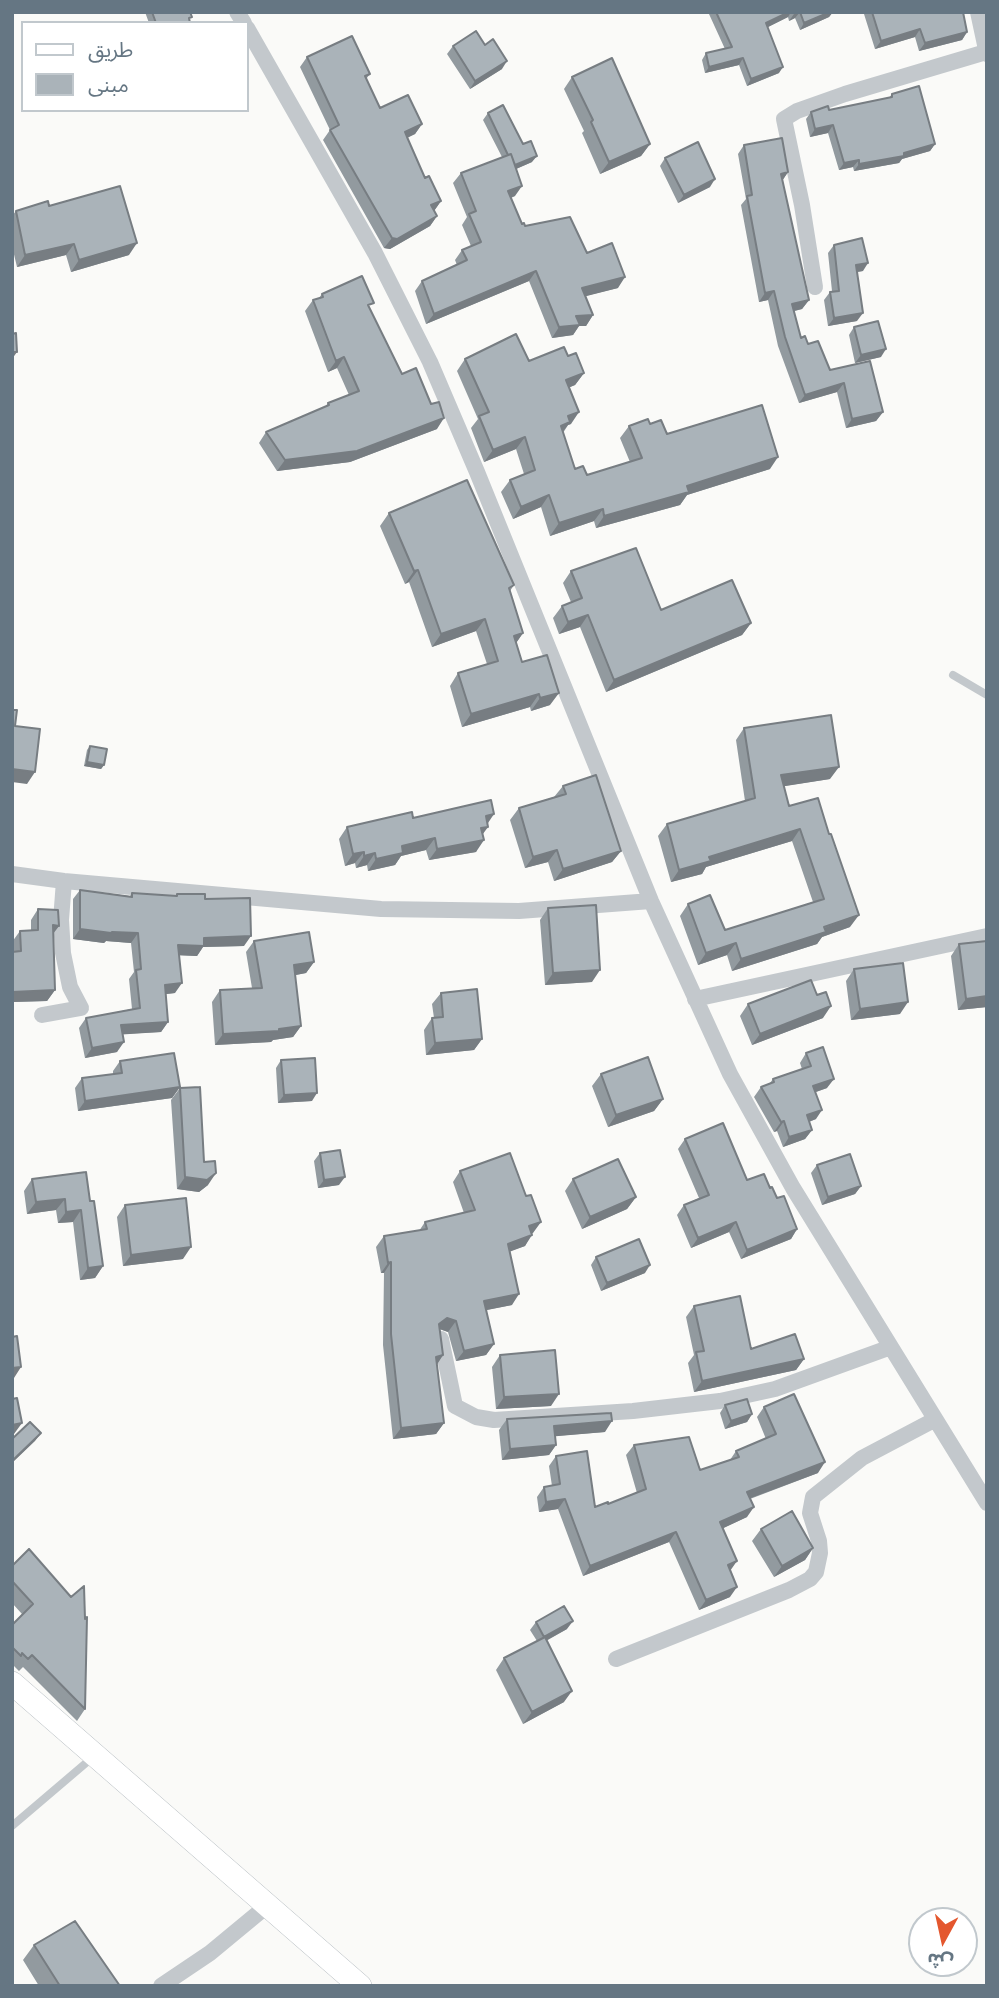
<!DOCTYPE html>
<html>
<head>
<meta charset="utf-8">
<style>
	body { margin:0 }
	#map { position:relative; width:999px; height:1998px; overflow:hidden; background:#fafaf8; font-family:Poppins,"Noto Sans Arabic",sans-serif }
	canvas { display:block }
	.frame { position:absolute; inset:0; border:14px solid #657683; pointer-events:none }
	.legend { position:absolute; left:21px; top:21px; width:228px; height:91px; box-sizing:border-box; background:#fff; border:2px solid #c1c8cd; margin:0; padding:9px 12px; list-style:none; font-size:21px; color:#657683 }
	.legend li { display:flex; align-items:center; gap:14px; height:35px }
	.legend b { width:35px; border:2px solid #c1c8cd }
	.north { position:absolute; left:908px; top:1907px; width:70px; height:70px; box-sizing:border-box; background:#fff; border:2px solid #c1c8cd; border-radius:50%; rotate:188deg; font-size:19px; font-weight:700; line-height:28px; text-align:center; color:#657683 }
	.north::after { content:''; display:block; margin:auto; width:24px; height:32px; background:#e4572e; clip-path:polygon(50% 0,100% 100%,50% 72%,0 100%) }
</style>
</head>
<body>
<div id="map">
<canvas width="999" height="1998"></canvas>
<div class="frame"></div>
<ul class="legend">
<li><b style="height:9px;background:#fff"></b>طريق</li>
<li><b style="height:19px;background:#aab3b9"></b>مبنى</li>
</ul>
<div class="north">ش</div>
</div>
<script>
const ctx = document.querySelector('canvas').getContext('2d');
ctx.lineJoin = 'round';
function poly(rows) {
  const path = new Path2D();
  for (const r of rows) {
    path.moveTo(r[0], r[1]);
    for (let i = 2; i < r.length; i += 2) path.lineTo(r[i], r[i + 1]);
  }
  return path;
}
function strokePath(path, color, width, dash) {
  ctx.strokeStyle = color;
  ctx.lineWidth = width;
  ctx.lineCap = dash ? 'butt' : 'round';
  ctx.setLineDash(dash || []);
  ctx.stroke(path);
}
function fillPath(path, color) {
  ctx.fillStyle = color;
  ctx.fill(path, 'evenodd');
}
const secondary = poly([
	[12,1683,360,1986]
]);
strokePath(secondary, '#b3babf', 24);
strokePath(poly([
	[953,675,987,695],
	[12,1826,93,1757]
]), '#c3c8cc', 8);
strokePath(poly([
	[237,12,244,23],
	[978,12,987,54],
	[247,28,375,253,430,362,477,472,651,901,730,1074,793,1188,987,1503],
	[815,287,802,205,784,119,797,111,845,94,986,52],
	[12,874,64,881,381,909,519,911,651,901],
	[695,999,987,936],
	[42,1015,81,1008,70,987,63,953,61,920,64,881],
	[441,1339,455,1406,476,1417,494,1420,633,1411,720,1401,775,1389,891,1347],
	[616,1659,789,1590,810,1579,816,1572,820,1553,819,1541,810,1513,813,1497,862,1458,934,1420],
	[161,1986,210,1953,268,1905]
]), '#c3c8cc', 16);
strokePath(secondary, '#fff', 23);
fillPath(poly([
	[145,12,190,12,189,20,190,23,149,23],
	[710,12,833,12,829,17,800,30,795,18,789,21,788,17,768,27,779,73,747,86,739,65,705,73,702,60,706,53,725,49,709,14],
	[866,12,963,12,967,32,962,40,919,51,915,37,875,49,864,14],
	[485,45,502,69,470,89,447,54,453,46],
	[307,57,370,74,366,79,380,108,422,124,415,134,407,138,425,178,441,201,434,211,437,216,430,226,390,249,384,248,323,140,330,130,300,67],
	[572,77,650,144,641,156,600,174,582,133,584,131,564,89],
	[892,94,935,144,930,151,902,159,899,163,854,171,853,167,839,170,828,133,810,137,806,119,811,112,829,110,889,98],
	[488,113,532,162,516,169,515,196,511,198,522,224,587,253,618,288,585,296,593,315,586,326,579,326,573,335,552,338,529,281,426,324,415,291,422,281,457,265,455,260,462,250,471,246,462,225,467,217,453,183,461,173,502,157,483,120],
	[744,145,788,172,782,181,809,300,802,309,794,311,801,338,808,344,830,370,883,412,876,421,846,428,837,392,799,403,778,346,768,300,759,302,741,205,746,199,738,154],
	[665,158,710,187,678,203,660,166],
	[49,206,129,255,71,272,66,255,17,267,12,246,12,216,16,211],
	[834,245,863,271,857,272,857,321,828,326,824,300,830,292,832,291,828,253],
	[322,294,370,309,402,374,437,429,350,462,277,471,259,443,266,432,326,406,328,403,349,395,337,368,328,372,305,311,313,300,319,298],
	[854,327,881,357,855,363,849,335],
	[568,356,584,373,575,385,570,387,571,424,568,425,563,433,575,469,587,475,630,462,620,438,629,426,650,424,667,434,770,469,687,495,680,505,596,528,594,521,550,536,541,507,513,519,501,492,510,480,524,474,516,449,484,462,471,428,478,419,457,371,465,359,529,361],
	[389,513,514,585,510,591,523,633,516,643,522,662,550,705,531,711,530,707,462,727,450,686,458,673,487,664,476,631,432,647,409,582,405,584,380,526],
	[571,571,661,610,751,623,742,635,606,692,580,627,559,634,553,618,562,606,571,602,563,583],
	[744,728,830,779,784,786,789,806,850,927,822,937,817,944,732,971,727,955,698,965,680,916,688,904,725,930,813,902,792,841,706,867,702,874,671,882,658,836,667,824,745,801,736,740],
	[90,746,104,765,101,769,84,766,87,750],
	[563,786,621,851,612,862,554,881,548,862,525,868,510,820,519,808,554,797],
	[413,818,487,823,476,852,429,860,426,850,401,856,395,865,368,871,367,865,356,868,355,863,345,866,339,839,347,827],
	[80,890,130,896,132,893,175,896,177,894,205,899,244,946,203,947,197,956,179,955,175,993,166,994,168,1022,161,1032,122,1034,117,1052,85,1058,79,1028,86,1018,132,1009,129,979,134,972,131,943,106,941,104,943,73,939,73,899],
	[548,908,592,982,545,985,540,920],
	[38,909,59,926,53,934,55,990,47,1001,12,1002,12,942,20,931,31,930,31,920],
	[254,941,314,962,306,973,295,975,301,1026,293,1037,273,1040,271,1042,215,1045,212,1002,220,990,252,988,246,952],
	[959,944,987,1007,958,1010,951,956],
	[854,969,900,1014,851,1020,846,981],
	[441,993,482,1039,474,1050,426,1055,424,1030,432,1018,434,1018,432,1004],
	[748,1004,823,1018,752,1045,740,1016],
	[806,1053,827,1088,816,1092,816,1119,809,1122,812,1130,805,1139,783,1147,777,1131,774,1132,754,1097,761,1087,770,1083,773,1079,802,1069,800,1063],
	[281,1060,312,1101,278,1103,276,1068],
	[120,1061,180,1087,172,1098,78,1111,75,1088,82,1078,113,1074,113,1071],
	[601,1074,663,1099,654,1111,608,1127,592,1086],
	[180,1088,204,1162,208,1185,199,1192,177,1189,171,1100],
	[685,1139,747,1180,770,1188,797,1229,791,1239,741,1259,729,1232,691,1248,677,1215,684,1205,699,1198,678,1149],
	[320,1153,339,1185,318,1188,314,1161],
	[817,1165,861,1186,855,1194,822,1205,811,1173],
	[460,1171,533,1233,531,1234,525,1246,510,1251,512,1305,486,1310,494,1344,486,1355,456,1361,448,1332,439,1329,443,1355,437,1364,444,1423,436,1434,393,1439,383,1345,384,1273,381,1273,376,1247,384,1236,419,1231,425,1222,464,1213,453,1182],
	[32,1179,90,1201,103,1266,95,1278,80,1280,73,1222,58,1223,56,1210,27,1214,24,1191],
	[573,1179,636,1197,627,1209,582,1229,565,1191],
	[125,1205,183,1259,123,1266,117,1217],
	[596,1257,645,1273,601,1291,591,1265],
	[694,1306,751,1349,804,1359,796,1370,694,1392,688,1363,694,1355,686,1317],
	[500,1355,551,1406,496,1409,492,1367],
	[725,1405,752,1414,747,1422,725,1429,720,1413],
	[764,1407,818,1473,750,1499,747,1517,723,1528,730,1571,730,1597,699,1610,669,1542,583,1576,558,1509,539,1512,537,1497,544,1487,552,1486,549,1466,556,1456,595,1507,608,1504,637,1493,626,1455,634,1445,700,1470,730,1460,736,1451,766,1439,757,1417],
	[507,1419,605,1432,555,1436,556,1445,549,1455,502,1460,499,1430],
	[761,1529,813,1548,805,1560,774,1577,752,1541],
	[12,1566,85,1709,77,1721,23,1667,19,1671,14,1666,12,1668,12,1625,22,1614,12,1603],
	[536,1622,567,1629,546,1641,564,1702,523,1724,496,1670,504,1658,537,1641,530,1630],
	[34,1945,120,1986,39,1986,23,1960]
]), '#929a9f');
fillPath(poly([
	[789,12,791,12,788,17,762,30,766,23],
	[800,12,795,18,789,21,794,14],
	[830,12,833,12,829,17,800,30,804,23],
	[920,29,915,37,875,49,881,41],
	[967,32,962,40,919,51,925,43],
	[743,58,739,65,705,73,709,67],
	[507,61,502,69,470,89,475,81],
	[783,67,779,73,747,86,751,79],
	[422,124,415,134,398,142,405,132],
	[833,125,828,133,810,137,815,129],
	[650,144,641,156,600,174,609,162],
	[935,144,930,151,902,159,899,163,854,171,859,164],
	[537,156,532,162,509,172,514,166],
	[859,160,853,167,839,170,844,163],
	[788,172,782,181,781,174],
	[715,179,710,187,678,203,684,195],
	[522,186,515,196,500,201,508,191],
	[441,201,434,211,431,205],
	[437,216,430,226,390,249,384,248,392,238],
	[137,243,129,255,71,272,79,260],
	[74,244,66,255,17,267,25,255],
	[868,263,863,271,850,273,856,265],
	[536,271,529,281,426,324,434,314],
	[625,277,618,288,575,299,582,288],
	[774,291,768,300,759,302,765,293],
	[809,300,802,309,786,313,792,304],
	[863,313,857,321,828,326,834,318],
	[593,315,586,326,579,326,573,335,552,338,559,327,576,316],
	[886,349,881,357,855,363,861,355],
	[12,352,17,352,12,359],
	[344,357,337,368,328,372,336,361],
	[584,373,575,385,558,392,566,380],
	[844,383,837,392,799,403,805,395],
	[579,412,571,424,568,425,561,434,552,438,568,416],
	[883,412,876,421,846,428,852,419],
	[444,418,437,429,350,462,277,471,285,460],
	[525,437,516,449,484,462,493,450],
	[778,457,770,469,687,495,680,505,596,528,604,516,687,486],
	[549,495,541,507,513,519,521,507],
	[603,509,594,521,550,536,559,523],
	[418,570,409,582,405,584,414,571],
	[588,615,580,627,559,634,568,622],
	[485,619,476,631,432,647,441,634],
	[751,623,742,635,606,692,614,680],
	[523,633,514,646,514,636],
	[559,693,550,705,531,711,540,698],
	[539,694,530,707,462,727,471,714],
	[87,762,104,765,101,769,84,766],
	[839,767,830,779,773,788,781,775],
	[12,769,35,772,27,784,12,782],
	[494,814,486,826,486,816],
	[488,827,480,838,481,828],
	[800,829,792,841,706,867,702,874,671,882,679,870,709,857],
	[435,838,426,850,401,856,395,865,368,871,376,859,402,846],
	[484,840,476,852,429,860,437,849],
	[557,850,548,862,525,868,533,857],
	[621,851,612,862,554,881,563,869],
	[364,852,355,863,345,866,353,854],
	[375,853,367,865,356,868,364,856],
	[859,915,850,927,822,937,817,944,732,971,741,959],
	[53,925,59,926,51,936],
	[80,929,112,932,138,933,131,943,106,941,104,943,73,939],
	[251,936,244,946,203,947,197,956,171,955,178,945,204,938],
	[736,943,727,955,698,965,706,953],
	[314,962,306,973,286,977,294,965],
	[600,970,592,982,545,985,553,973],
	[182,983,175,993,158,995,165,985],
	[55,990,47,1001,12,1002,12,992],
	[987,996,987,1007,958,1010,966,999],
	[908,1002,900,1014,851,1020,860,1009],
	[831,1006,823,1018,752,1045,760,1034],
	[168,1022,161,1032,114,1035,121,1025],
	[301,1026,293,1037,273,1040,271,1042,215,1045,223,1034],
	[482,1039,474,1050,426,1055,435,1043],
	[124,1042,117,1052,85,1058,92,1048],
	[834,1079,827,1088,807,1095,813,1086],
	[180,1087,172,1098,78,1111,85,1101],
	[317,1093,312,1101,278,1103,284,1095],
	[663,1099,654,1111,608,1127,616,1115],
	[822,1110,816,1119,800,1125,807,1115],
	[784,1121,777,1131,774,1132,781,1122],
	[812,1130,805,1139,783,1147,789,1137],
	[216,1173,208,1185,199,1192,177,1189,185,1177],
	[345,1177,339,1185,318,1188,324,1180],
	[861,1186,855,1194,822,1205,828,1197],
	[636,1197,627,1209,582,1229,590,1217],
	[65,1199,56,1210,27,1214,36,1202],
	[81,1210,73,1222,58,1223,66,1212],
	[541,1222,533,1233,521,1237,529,1226],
	[736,1222,729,1232,691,1248,698,1238],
	[797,1229,791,1239,741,1259,747,1250],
	[532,1235,525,1246,501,1255,508,1244],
	[191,1247,183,1259,123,1266,131,1255],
	[391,1262,384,1273,381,1273,388,1263],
	[650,1265,645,1273,601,1291,607,1283],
	[103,1266,95,1278,80,1280,88,1268],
	[519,1294,512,1305,477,1312,484,1301],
	[447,1318,456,1321,448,1332,440,1329,439,1324],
	[494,1344,486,1355,456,1361,464,1351],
	[443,1355,436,1366,436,1357],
	[804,1359,796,1370,694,1392,702,1381],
	[21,1367,14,1378,12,1378,12,1368],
	[559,1394,551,1406,496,1409,504,1397],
	[752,1414,747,1422,725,1429,731,1421],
	[612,1421,605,1432,547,1437,554,1426],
	[22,1423,14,1434,12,1434,12,1425],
	[444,1423,436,1434,393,1439,401,1428],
	[41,1433,35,1441,12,1463,12,1461],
	[556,1445,549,1455,502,1460,510,1449],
	[825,1462,818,1473,740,1502,747,1492],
	[565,1499,558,1509,539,1512,546,1502],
	[754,1507,747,1517,713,1533,720,1522],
	[676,1532,669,1542,583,1576,590,1566],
	[813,1548,805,1560,774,1577,782,1566],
	[737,1561,730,1571,728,1565],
	[737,1587,730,1597,699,1610,706,1600],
	[573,1621,567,1629,538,1645,544,1637],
	[572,1691,564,1702,523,1724,532,1712]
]), '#777d82');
const building = poly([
	[152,12,190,12,192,17,189,18,190,23,156,23,152,12],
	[716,12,789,12,766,23,783,67,751,79,743,58,709,67,706,53,732,47,716,12],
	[800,12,830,12,804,23,800,12],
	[872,12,963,12,967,32,925,43,920,29,881,41,872,12],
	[476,31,485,45,493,39,507,61,475,81,453,46,476,31],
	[352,36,370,74,365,76,380,108,408,95,422,124,405,132,407,137,425,178,429,176,441,201,431,205,437,216,397,239,392,238,330,130,339,125,307,57,352,36],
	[612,58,650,144,609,162,591,122,593,120,572,77,612,58],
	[919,86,935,144,904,153,904,156,859,164,859,160,844,163,833,125,815,129,811,112,828,106,829,110,892,97,892,94,919,86],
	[503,105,523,144,531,141,537,156,515,165,511,154,508,155,488,113,503,105],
	[782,138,788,172,781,174,809,300,792,304,801,338,805,336,808,344,818,341,830,370,870,361,883,412,852,419,844,383,805,395,785,337,774,291,765,293,747,196,752,195,744,145,782,138],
	[698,142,715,179,684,195,665,158,698,142],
	[511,154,522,186,508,191,522,224,524,223,525,226,570,217,587,253,612,243,625,277,582,288,593,315,576,316,580,325,559,327,536,271,434,314,422,281,467,260,462,250,481,242,469,214,476,211,461,173,511,154],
	[120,186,137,243,79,260,74,244,25,255,16,211,48,201,49,206,120,186],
	[862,238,868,263,856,265,863,313,834,318,830,292,839,291,834,245,862,238],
	[362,276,374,303,368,305,402,374,416,368,431,404,439,402,444,418,357,451,285,460,266,432,329,405,328,403,359,391,344,357,336,361,313,300,323,297,322,294,362,276],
	[878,321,886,349,861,355,854,327,878,321],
	[16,333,17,352,12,352,12,334,16,333],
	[516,334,529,361,564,347,568,356,576,353,584,373,566,380,579,412,568,416,570,422,561,426,575,469,583,466,587,475,642,458,629,426,648,419,650,424,661,420,667,434,762,405,778,457,687,486,689,492,604,516,603,509,559,523,549,495,521,507,510,480,535,470,525,437,493,450,479,416,489,412,465,359,516,334],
	[467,480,514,585,509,588,523,633,514,636,522,662,547,655,559,693,540,698,539,694,471,714,458,673,498,661,485,619,441,634,418,570,414,571,389,513,467,480],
	[636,548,661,610,732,580,751,623,614,680,588,615,568,622,562,606,582,598,571,571,636,548],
	[12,710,17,710,15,726,40,729,35,772,12,769,12,710],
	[831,715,839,767,781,775,789,806,818,798,829,834,831,834,859,915,824,927,826,932,741,959,736,943,706,953,688,904,710,895,725,930,824,899,800,829,709,857,711,861,679,870,667,824,755,798,744,728,831,715],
	[90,746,107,749,104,765,87,762,90,746],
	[596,775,621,851,563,869,557,850,533,857,519,808,566,794,563,786,596,775],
	[491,800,494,814,486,816,488,827,481,828,484,840,437,849,435,838,402,846,403,853,376,859,375,853,364,856,364,852,353,854,347,827,412,812,413,818,491,800],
	[80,890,132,897,132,893,177,896,177,894,205,894,205,899,250,898,251,936,204,938,204,946,178,945,182,983,165,985,168,1022,121,1025,124,1042,92,1048,86,1018,140,1008,136,970,141,969,138,933,112,932,111,933,80,929,80,890],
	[596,905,600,970,553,973,548,908,596,905],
	[38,909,58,910,59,926,53,925,55,990,12,992,12,952,21,951,20,931,38,930,38,909],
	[309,932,314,962,294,965,301,1026,279,1029,279,1031,223,1034,220,990,262,988,254,941,309,932],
	[987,941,987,996,966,999,959,944,987,941],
	[903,963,908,1002,860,1009,854,969,903,963],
	[811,980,817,995,826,992,831,1006,760,1034,748,1004,811,980],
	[477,989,482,1039,435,1043,432,1018,443,1017,441,993,477,989],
	[823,1047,834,1079,813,1086,822,1110,807,1115,812,1130,789,1137,784,1121,781,1122,761,1087,774,1082,773,1079,811,1066,806,1053,823,1047],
	[174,1053,180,1087,85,1101,82,1078,122,1073,120,1061,174,1053],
	[648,1057,663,1099,616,1115,601,1074,648,1057],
	[315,1058,317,1093,284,1095,281,1060,315,1058],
	[200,1087,204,1162,215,1161,216,1173,207,1180,185,1177,180,1088,200,1087],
	[723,1123,747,1180,764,1174,770,1188,772,1187,777,1198,784,1196,797,1229,747,1250,736,1222,698,1238,684,1205,709,1195,685,1139,723,1123],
	[340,1150,345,1177,324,1180,320,1153,340,1150],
	[510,1153,526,1196,531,1195,541,1222,529,1226,532,1235,508,1244,519,1294,484,1301,494,1344,464,1351,456,1321,447,1318,439,1324,443,1355,436,1357,444,1423,401,1428,391,1334,391,1262,388,1263,384,1236,427,1229,425,1222,475,1210,460,1171,510,1153],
	[850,1154,861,1186,828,1197,817,1165,850,1154],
	[618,1159,636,1197,590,1217,573,1179,618,1159],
	[86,1172,90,1201,94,1201,103,1266,88,1268,81,1210,66,1212,65,1199,36,1202,32,1179,86,1172],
	[186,1198,191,1247,131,1255,125,1205,186,1198],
	[639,1239,650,1265,607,1283,596,1257,639,1239],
	[740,1296,751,1349,795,1334,804,1359,702,1381,696,1352,704,1351,694,1306,740,1296],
	[17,1336,21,1367,12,1368,12,1337,17,1336],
	[555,1350,559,1394,504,1397,500,1355,555,1350],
	[794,1394,825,1462,747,1492,754,1507,720,1522,737,1561,728,1565,737,1587,706,1600,676,1532,590,1566,565,1499,546,1502,544,1487,560,1484,556,1456,587,1451,595,1507,608,1502,608,1504,646,1489,634,1445,689,1437,700,1470,739,1457,736,1451,776,1434,764,1407,794,1394],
	[17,1398,22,1423,12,1425,12,1399,17,1398],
	[747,1399,752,1414,731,1421,725,1405,747,1399],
	[611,1413,612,1421,554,1426,556,1445,510,1449,507,1419,611,1413],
	[30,1422,41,1433,12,1461,12,1439,30,1422],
	[792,1511,813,1548,782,1566,761,1529,792,1511],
	[29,1549,71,1597,84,1586,85,1619,87,1617,85,1709,32,1655,28,1659,22,1653,21,1656,12,1647,12,1625,33,1604,12,1581,12,1566,29,1549],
	[564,1606,573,1621,544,1637,536,1622,564,1606],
	[545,1637,572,1691,532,1712,504,1658,545,1637],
	[75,1921,120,1986,60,1986,34,1945,75,1921]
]);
fillPath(building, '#aab3b9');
strokePath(building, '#777d82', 2);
</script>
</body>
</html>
